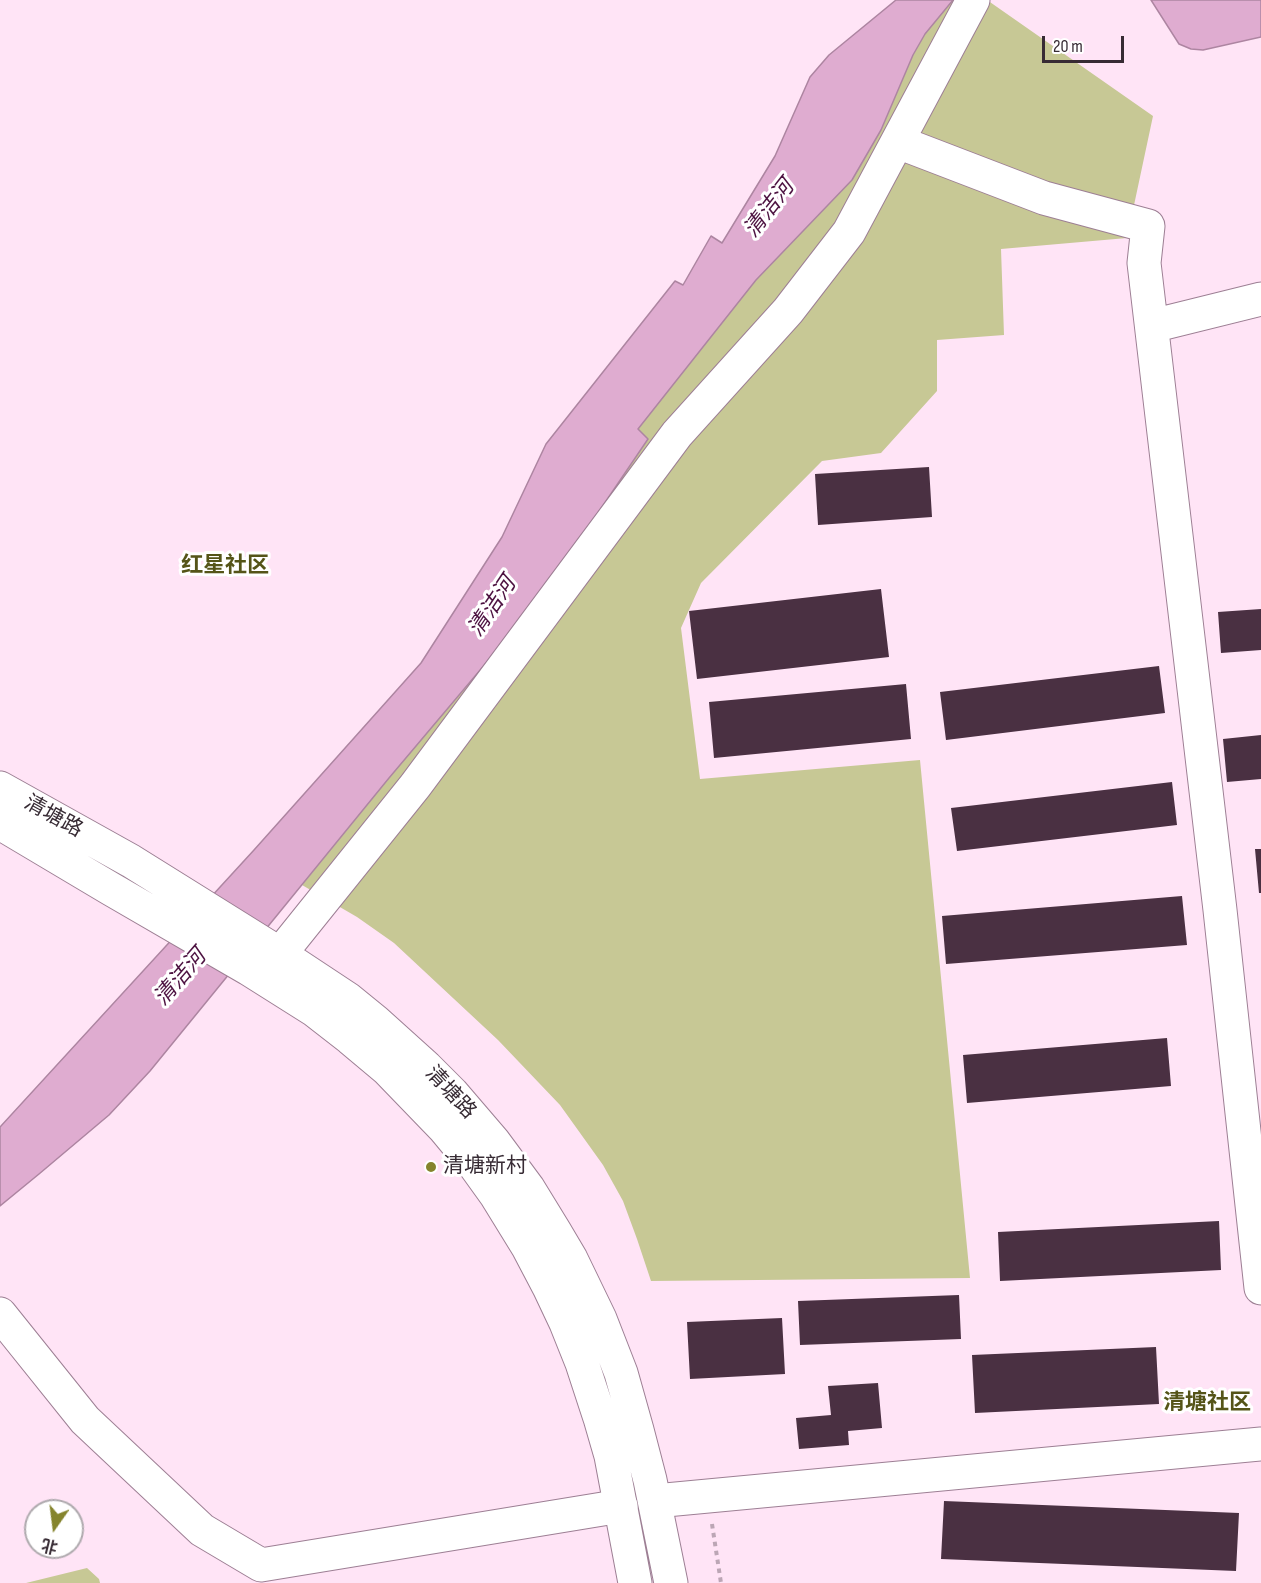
<!DOCTYPE html>
<html>
<head>
<meta charset="utf-8">
<style>
	body { margin:0 }
	#map { position:relative; width:1261px; height:1583px; overflow:hidden; background:#ffe4f6; font-family:"Sofia Sans Condensed","Noto Sans SC",sans-serif }
	canvas { display:block }
	.north { position:absolute; left:24px; top:1499px; width:60px; height:60px; box-sizing:border-box; background:#fff; border:2px solid #afaaae; border-radius:50%; rotate:194deg; font-size:16px; font-weight:700; line-height:24px; text-align:center; color:#372b34 }
	.north::after { content:''; display:block; margin:auto; width:21px; height:27px; background:#85842d; clip-path:polygon(50% 0,100% 100%,50% 72%,0 100%) }
	.scale { position:absolute; left:1042px; top:36px; width:82px; height:27px; box-sizing:border-box; border:3px solid #372b34; border-top:0; padding-left:8px; font-size:18px; line-height:21px; white-space:nowrap; color:#372b34; -webkit-text-stroke:4px #fff; paint-order:stroke }
</style>
</head>
<body>
<div id="map">
<canvas width="1261" height="1583"></canvas>
<div class="north">北</div>
<div class="scale">20 m</div>
</div>
<script>
const ctx = document.querySelector('canvas').getContext('2d');
ctx.lineJoin = 'round';
function fillPath(path, color) {
  ctx.fillStyle = color;
  ctx.fill(path, 'evenodd');
}
function poly(rows) {
  const path = new Path2D();
  for (const r of rows) {
    path.moveTo(r[0], r[1]);
    for (let i = 2; i < r.length; i += 2) path.lineTo(r[i], r[i + 1]);
  }
  return path;
}
function strokePath(path, color, width, dash) {
  ctx.strokeStyle = color;
  ctx.lineWidth = width;
  ctx.lineCap = dash ? 'butt' : 'round';
  ctx.setLineDash(dash || []);
  ctx.stroke(path);
}
function write(font, color, halo, rows, align = 'center') {
  ctx.font = font + ' "Sofia Sans Condensed","Noto Sans SC",sans-serif';
  ctx.lineWidth = 6;
  ctx.setLineDash([]);
  ctx.textBaseline = 'middle';
  ctx.strokeStyle = halo;
  ctx.fillStyle = color;
  for (const [text, x, y, turn = 0] of rows) {
    ctx.save();
    ctx.translate(x, y);
    ctx.rotate((+turn || 0) * Math.PI / 180);
    ctx.textAlign = isNaN(turn) ? turn : align;
    if (halo) ctx.strokeText(text, 0, 0);
    ctx.fillText(text, 0, 0);
    ctx.restore();
  }
}
fillPath(poly([
	[953,0,987,0,1153,116,1127,238,1001,249,1004,335,937,340,937,391,881,453,822,461,701,583,681,628,700,779,920,760,970,1278,651,1281,637,1239,623,1201,603,1165,560,1105,498,1040,394,943,357,917,302,885,389,778,647,439,637,429,756,280,852,180,913,55,925,34],
	[87,1568,99,1579,100,1583,26,1583]
]), '#c7c895');
const water = poly([
	[896,0,953,0,925,34,913,55,881,130,852,180,756,280,638,429,648,439,581,538,519,624,389,778,150,1071,109,1115,39,1174,0,1206,0,1127,254,850,421,663,502,537,546,444,675,281,683,285,711,236,722,243,775,156,810,77,829,55,896,0],
	[1151,0,1261,0,1261,37,1203,50,1191,49,1179,44,1151,0]
]);
fillPath(water, '#dfacd0');
strokePath(water, '#ad85a1', 1.5);
fillPath(poly([
	[929,467,932,517,818,525,815,474],
	[881,589,889,657,697,679,689,611],
	[1261,609,1261,650,1221,653,1218,612],
	[1159,666,1165,713,946,740,940,692],
	[906,684,911,739,714,758,709,702],
	[1261,735,1261,779,1227,782,1223,739],
	[1172,782,1177,825,957,851,951,808],
	[1255,849,1261,849,1261,893,1259,893],
	[1182,896,1187,945,946,964,942,916],
	[1167,1038,1171,1086,967,1103,963,1055],
	[1219,1221,1221,1270,1000,1281,998,1232],
	[959,1295,961,1339,800,1345,798,1301],
	[782,1318,785,1374,690,1379,687,1322],
	[1156,1347,1159,1404,975,1413,972,1355],
	[878,1383,882,1428,848,1431,849,1445,799,1449,796,1418,831,1415,828,1386],
	[944,1501,1239,1513,1236,1571,941,1559]
]), '#4a3042');
const minor = poly([
	[898,142,1044,198,1148,226,1144,263,1220,910,1261,1288],
	[1152,326,1261,299],
	[280,954,415,786,677,434,788,311,849,232,973,0],
	[0,1314,85,1420,202,1530,261,1565,621,1506],
	[655,1501,1261,1444]
]);
const major = poly([
	[0,788,131,861,280,954,348,999,375,1021,426,1067,452,1093,494,1142,528,1188,555,1232,571,1259,600,1319,621,1373,637,1430,650,1480,671,1583],
	[0,823,111,889,249,969,314,1010,350,1038,387,1069,444,1128,473,1163,496,1195,528,1247,549,1287,566,1323,582,1363,600,1418,611,1456,635,1583]
]);
strokePath(minor, '#9d7f94', 35);
strokePath(major, '#9d7f94', 35);
strokePath(poly([
	[712,1524,721,1583]
]), '#bca6b5', 4, [4.5, 4.5]);
strokePath(minor, '#fff', 33);
strokePath(major, '#fff', 33);
for (const [x, y, r, color] of [
	[431,1167,6,"#85842d"]
]) {
  const dot = new Path2D();
  dot.arc(x, y, r, 0, 2 * Math.PI);
  ctx.fillStyle = color;
  ctx.fill(dot);
  strokePath(dot, '#fff', 2);
}
write('21px', '#372b34', '#fff', [
	["清塘路",53,817,29],
	["清塘路",450,1093,47]
]);
write('21px', '#372b34', '#fff', [
	["清塘新村",443,1167]
], 'left');
write('italic 22px', '#4d1241', '#fff', [
	["清洁河",770,209,-52],
	["清洁河",493,607,-56],
	["清洁河",181,978,-49]
]);
write('bold 22px', '#555418', '#fff', [
	["红星社区",225,566],
	["清塘社区",1207,1403]
]);
</script>
</body>
</html>
